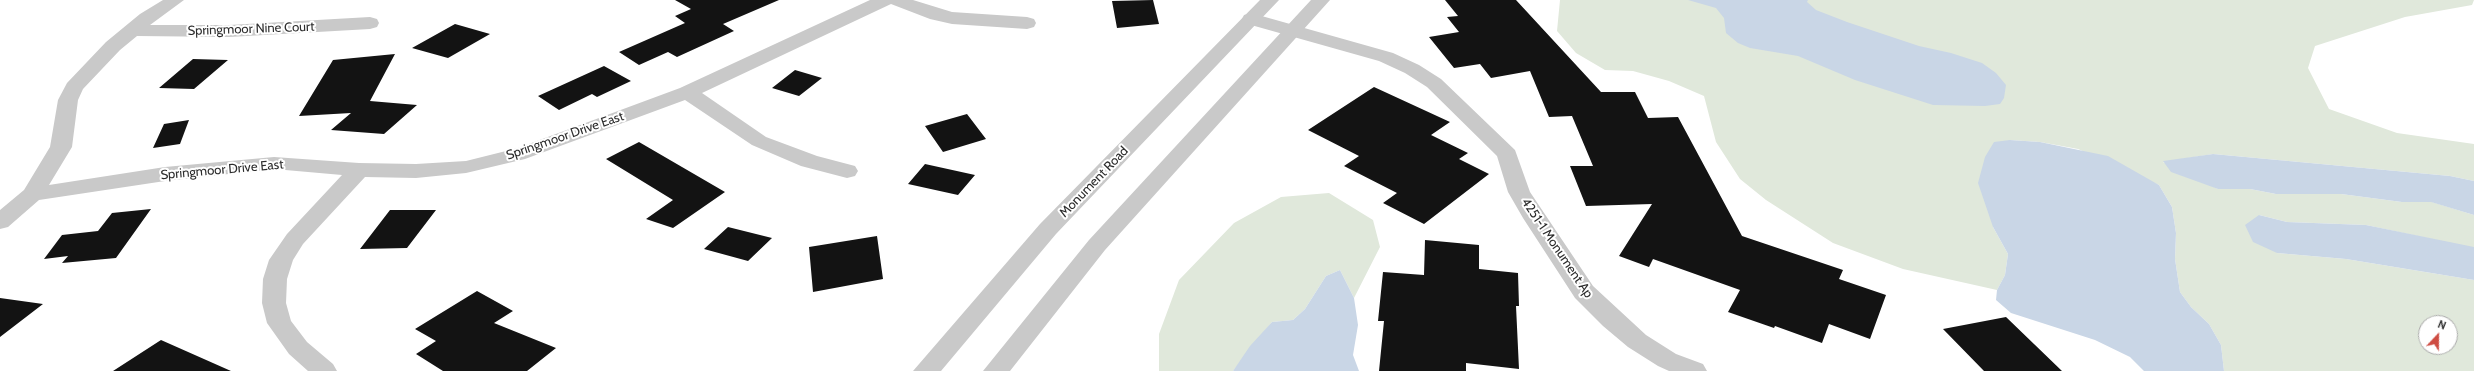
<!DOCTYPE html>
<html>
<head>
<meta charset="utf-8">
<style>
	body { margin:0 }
	#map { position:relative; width:2474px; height:371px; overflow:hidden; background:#fff; font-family:Cabin,sans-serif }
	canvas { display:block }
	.north { position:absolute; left:2418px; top:315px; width:40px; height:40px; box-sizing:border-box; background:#fff; border:1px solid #ababab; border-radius:50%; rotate:22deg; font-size:11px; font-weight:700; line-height:16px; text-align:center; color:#2c2c2c }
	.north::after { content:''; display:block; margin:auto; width:14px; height:18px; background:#ce4c42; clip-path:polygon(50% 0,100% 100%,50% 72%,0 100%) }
</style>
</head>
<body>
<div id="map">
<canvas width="2474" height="371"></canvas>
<div class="north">N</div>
</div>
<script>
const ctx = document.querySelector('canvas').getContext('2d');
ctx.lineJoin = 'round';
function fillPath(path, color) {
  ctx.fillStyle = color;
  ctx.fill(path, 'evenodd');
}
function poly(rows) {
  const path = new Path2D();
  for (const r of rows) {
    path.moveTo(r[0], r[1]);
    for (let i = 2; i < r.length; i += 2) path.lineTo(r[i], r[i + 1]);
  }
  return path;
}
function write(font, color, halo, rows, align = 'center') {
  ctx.font = font + ' Cabin,sans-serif';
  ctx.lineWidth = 4;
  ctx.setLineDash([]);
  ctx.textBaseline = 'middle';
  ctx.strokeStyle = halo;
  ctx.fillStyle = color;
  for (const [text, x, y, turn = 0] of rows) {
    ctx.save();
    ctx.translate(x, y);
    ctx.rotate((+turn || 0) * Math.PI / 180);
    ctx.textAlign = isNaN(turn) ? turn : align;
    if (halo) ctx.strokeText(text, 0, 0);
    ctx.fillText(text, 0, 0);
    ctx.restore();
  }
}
fillPath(poly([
	[1560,0,2474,0,2472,5,2405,17,2315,46,2308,68,2329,109,2397,133,2474,144,2474,181,2450,176,2213,154,2163,162,2218,189,2250,189,2276,194,2341,194,2402,202,2432,202,2474,215,2474,248,2366,225,2287,222,2259,215,2277,253,2346,259,2474,280,2474,371,2224,371,2221,345,2209,324,2191,307,2180,292,2175,259,2176,233,2172,207,2159,185,2078,149,2040,142,2010,140,1993,227,2008,254,2005,275,1997,290,1903,269,1833,243,1766,200,1740,179,1716,142,1704,96,1669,81,1633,71,1605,70,1576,53,1557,31],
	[2426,323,2450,323,2450,347,2426,347],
	[1329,193,1373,220,1380,247,1354,298,1340,270,1326,276,1305,309,1293,320,1272,322,1233,371,1159,371,1159,334,1179,280,1234,223,1281,197]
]), '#e0e8db');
fillPath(poly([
	[1688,0,1808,0,1807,2,1816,10,1847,22,1919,46,1951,53,1982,63,1996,73,2006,85,2004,98,2000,104,1985,106,1933,105,1855,80,1798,56,1750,48,1738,43,1726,33,1724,18,1716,8],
	[2010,140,2040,142,2108,156,2159,185,2172,207,2176,233,2175,259,2180,292,2191,307,2209,324,2221,345,2224,371,2144,371,2130,357,2095,340,2011,313,1996,300,1997,290,2005,275,2008,254,1993,227,1978,183,1985,157,1994,142],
	[2213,154,2450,176,2474,181,2474,215,2431,202,2402,202,2341,194,2276,194,2250,189,2218,189,2171,172,2163,161],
	[2259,215,2287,222,2366,225,2474,247,2474,280,2346,259,2277,253,2253,242,2245,225],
	[1340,270,1354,298,1358,325,1353,355,1359,371,1233,371,1250,346,1272,322,1293,320,1305,309,1326,276]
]), '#c9d6e6');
fillPath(poly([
	[675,0,779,0,723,24,734,31,677,57,668,52,639,65,619,52,685,23,675,16,691,9],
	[1153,0,1159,24,1117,28,1112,1],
	[1445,0,1516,0,1601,92,1635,92,1648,118,1678,117,1742,236,1843,270,1839,279,1886,295,1870,339,1829,324,1822,343,1775,326,1774,328,1728,312,1740,290,1653,259,1649,267,1619,256,1652,204,1586,206,1570,166,1593,166,1572,116,1549,117,1530,71,1491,78,1480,64,1454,68,1429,37,1459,32,1447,17,1458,16],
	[455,24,490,34,448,58,412,48],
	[395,54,370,101,417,105,384,134,331,130,351,113,299,116,333,60],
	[193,59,228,60,194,89,159,88],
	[604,66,631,81,597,97,592,94,559,110,538,96],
	[795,70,822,78,799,96,772,88],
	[1374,87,1450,122,1431,135,1468,153,1459,159,1489,174,1424,224,1383,203,1397,193,1344,166,1359,156,1308,130],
	[967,114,986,139,943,152,925,126],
	[189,120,180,144,153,148,164,124],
	[639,142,725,192,673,228,646,219,673,200,606,159],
	[925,164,975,175,958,195,908,184],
	[151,209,116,258,62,263,68,256,44,259,62,235,98,231,112,213],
	[390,210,436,210,407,248,360,249],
	[728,227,772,238,748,261,704,249],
	[877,236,883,279,813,292,809,247],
	[1425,240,1479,245,1479,269,1518,273,1519,306,1516,306,1519,369,1466,363,1466,371,1379,371,1384,321,1378,321,1383,272,1424,275],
	[477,291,513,311,494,323,556,348,527,371,443,371,416,354,436,341,415,329],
	[0,298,43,304,0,337],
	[2006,317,2062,371,1984,371,1943,329],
	[161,340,231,371,113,371]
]), '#131313');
fillPath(poly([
	[163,0,184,0,150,25,229,25,370,17,377,19,379,23,377,27,370,29,229,37,137,36,120,50,83,89,78,100,72,147,49,185,165,167,274,157,359,163,416,164,466,161,518,148,680,88,870,0,913,0,952,12,1027,17,1034,19,1036,23,1034,27,1027,29,952,24,930,19,891,4,702,93,766,137,817,156,855,166,858,171,855,176,847,178,801,166,752,145,685,100,525,159,466,173,416,178,365,177,303,244,293,260,287,279,286,303,291,321,307,342,333,364,337,371,308,371,289,354,267,323,262,303,263,279,269,260,287,234,342,175,274,169,165,181,39,200,8,227,0,229,0,210,24,190,50,147,58,100,67,83,106,42,140,14,163,0],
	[1251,13,1393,53,1419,65,1441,79,1515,150,1530,192,1593,286,1646,335,1676,354,1703,364,1707,371,1669,371,1658,366,1628,347,1603,326,1575,298,1523,218,1508,192,1497,156,1427,87,1405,73,1379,61,1244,23,1242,19,1244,15,1251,13]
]), '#c9c9c9');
fillPath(poly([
	[1260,0,1279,0,1056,234,941,371,913,371,1040,224,1260,0],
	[1311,0,1330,0,1105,250,1010,371,983,371,1089,240,1311,0]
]), '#c9c9c9');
write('13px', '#2c2c2c', '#fff', [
	["Springmoor Nine Court",251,29,-2],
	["Springmoor Drive East",565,136,-19],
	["Springmoor Drive East",222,170,-5],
	["Monument Road",1094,182,-46],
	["4251-1 Monument Ap",1557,248,56]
]);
</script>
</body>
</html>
